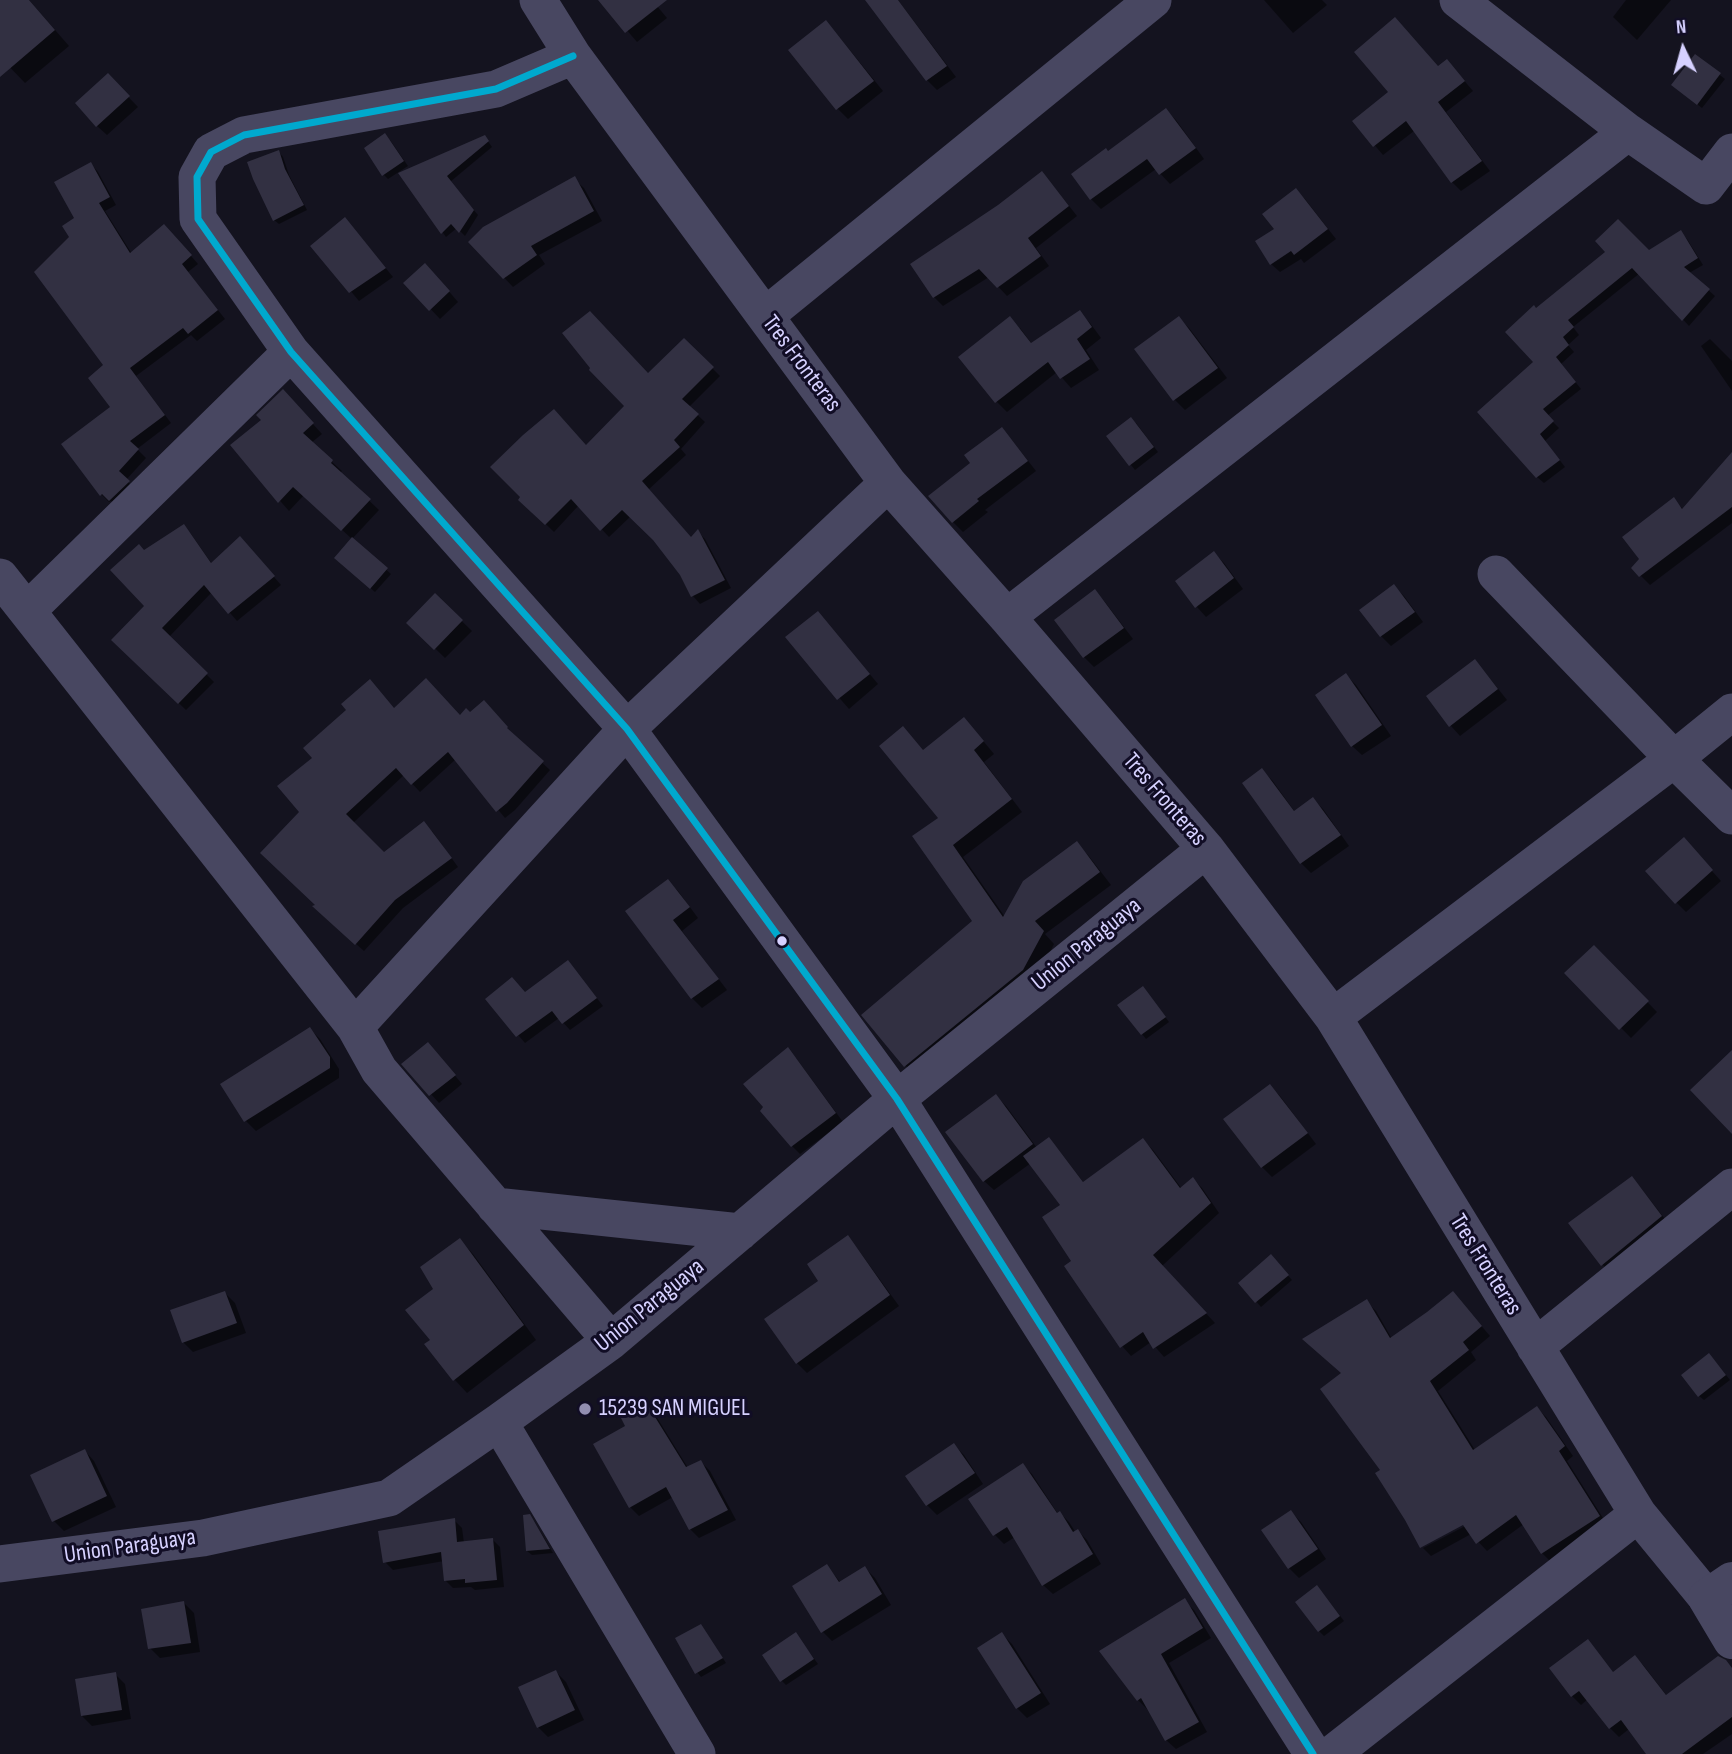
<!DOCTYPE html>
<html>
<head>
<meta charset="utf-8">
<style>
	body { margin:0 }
	#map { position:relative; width:1732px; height:1754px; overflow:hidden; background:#14131f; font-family:"Sofia Sans Condensed",sans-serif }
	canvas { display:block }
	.north { position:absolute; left:1648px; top:14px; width:70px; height:70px; -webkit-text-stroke:5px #110d25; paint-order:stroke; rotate:355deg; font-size:19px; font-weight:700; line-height:28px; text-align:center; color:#d6d1ff }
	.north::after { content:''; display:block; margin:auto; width:24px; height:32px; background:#d6d1ff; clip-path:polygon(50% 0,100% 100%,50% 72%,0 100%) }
</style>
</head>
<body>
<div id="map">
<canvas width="1732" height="1754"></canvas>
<div class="north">N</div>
</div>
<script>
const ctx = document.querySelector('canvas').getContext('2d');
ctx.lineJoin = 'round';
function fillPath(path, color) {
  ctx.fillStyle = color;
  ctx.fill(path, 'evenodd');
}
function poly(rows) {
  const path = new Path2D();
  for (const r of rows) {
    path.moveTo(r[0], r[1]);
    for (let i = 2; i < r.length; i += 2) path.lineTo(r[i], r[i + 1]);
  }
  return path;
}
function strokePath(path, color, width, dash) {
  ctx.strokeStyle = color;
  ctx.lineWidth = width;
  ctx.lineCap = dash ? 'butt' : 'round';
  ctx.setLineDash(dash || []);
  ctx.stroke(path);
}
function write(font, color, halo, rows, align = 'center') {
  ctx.font = font + ' "Sofia Sans Condensed",sans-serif';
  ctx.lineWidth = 6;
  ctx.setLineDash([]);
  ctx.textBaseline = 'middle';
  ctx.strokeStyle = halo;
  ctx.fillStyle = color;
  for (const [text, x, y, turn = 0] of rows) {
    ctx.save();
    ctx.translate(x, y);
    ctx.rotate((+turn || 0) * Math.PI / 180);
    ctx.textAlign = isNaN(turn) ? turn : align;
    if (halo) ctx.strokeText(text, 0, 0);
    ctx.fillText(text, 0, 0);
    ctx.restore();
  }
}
fillPath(poly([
	[0,0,29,0,69,46,25,83,0,57],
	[601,0,652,0,667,18,637,42],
	[868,0,898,0,956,77,937,90,927,80],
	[1264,0,1322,0,1327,5,1293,33],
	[1626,0,1671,0,1637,40,1613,17],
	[836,33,883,91,848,119,838,109,791,50],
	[1695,56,1725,79,1702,108,1678,89],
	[1439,68,1456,71,1473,91,1446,112,1490,171,1461,191,1452,182,1414,131,1383,155,1354,121],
	[108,76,138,107,107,135,97,126],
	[1166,110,1176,120,1204,159,1170,184,1156,169,1101,209,1091,199,1109,153],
	[485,137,492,147,450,182,478,215,465,236,457,228,446,237,401,174],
	[390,140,408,166,388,179,384,175],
	[279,152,283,157,289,175,307,210,279,224,274,220],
	[91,164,98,172,116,205,105,211,132,254,172,234,198,264,188,272,225,319,197,341,191,335,136,376,171,423,137,449,146,458,126,480,136,490,118,507,111,501,109,502,101,494,112,407,105,365,71,238],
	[574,179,584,188,602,221,539,255,545,264,513,287,470,242],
	[1051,183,1077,216,1036,248,1049,266,1007,296,989,277,943,306,934,297],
	[1296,190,1305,199,1336,239,1304,263,1301,259,1280,272,1271,264,1276,229],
	[353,228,393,277,359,301,313,246],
	[1680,233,1687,239,1703,265,1689,273,1715,296,1689,326,1640,273,1573,327,1579,335,1568,345,1574,352,1561,364,1581,389,1547,416,1559,428,1545,441,1565,467,1544,483,1537,477,1535,362,1536,310,1649,252],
	[435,275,458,302,440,319,406,283],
	[1080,313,1090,323,1101,338,1086,350,1099,370,1071,388,1057,372,1007,412,997,402,961,357,1020,328,1032,344],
	[1179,318,1189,328,1227,378,1185,410,1175,400],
	[1710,339,1732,361,1732,391,1701,346],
	[684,340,720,376,689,407,705,422,681,449,686,455,648,490,692,539,698,532,705,539,731,588,700,604,693,596,682,574,656,541,631,516,609,537,579,505,554,532,521,500,586,447,626,406,648,375],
	[292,401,322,434,311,443,342,471,340,473,379,510,352,539,391,574,375,592,340,562,352,539,304,495,289,511,232,446,263,420],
	[1136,423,1158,452,1135,470,1108,436],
	[1002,429,1011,439,1036,471,985,510,988,512,963,532,953,522,972,463],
	[1732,460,1732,523,1650,585,1633,568,1641,559,1674,500,1684,510],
	[184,526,191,534,212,564,247,546,281,585,237,621,212,592,169,637,214,682,186,710,113,640,146,606,144,552],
	[1214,553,1224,563,1243,589,1206,617,1197,607],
	[1394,586,1404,596,1423,622,1391,646,1381,636],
	[1095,592,1105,602,1133,639,1094,667,1084,657],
	[436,596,472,631,445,658,409,623],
	[827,623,878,684,849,709,787,638],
	[1474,661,1484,671,1507,700,1460,736,1451,726,1428,697],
	[1346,675,1356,685,1391,736,1362,755,1352,746],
	[395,709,461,717,492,710,513,736,550,770,515,810,505,818,456,759,420,792,404,775,353,823,384,854,432,831,458,867,403,908,364,951,322,914,317,905,263,853],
	[975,731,994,754,984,762,1022,812,963,857,1005,917,1076,844,1088,855,1111,885,1045,934,1054,944,1035,982,917,1077,905,1065,975,921,941,818,924,752],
	[1262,771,1272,780,1295,812,1313,799,1323,809,1349,846,1311,873,1301,863],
	[1693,850,1721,881,1686,912,1676,902],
	[668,881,678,891,698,918,682,931,727,990,702,1008,692,998,628,912],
	[1594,947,1657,1012,1631,1038,1567,973],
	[575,970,603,1006,570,1030,559,1018,525,1043,487,999,526,994],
	[1147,993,1169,1022,1146,1039,1120,1006],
	[310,1029,320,1039,339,1069,339,1078,256,1131,246,1121],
	[436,1053,462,1084,439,1103,404,1064],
	[796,1058,843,1122,800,1154,792,1146],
	[1270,1086,1280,1096,1316,1144,1272,1177,1262,1167,1226,1120],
	[996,1096,1006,1106,1037,1148,1048,1139,1058,1149,1084,1183,1143,1140,1153,1150,1182,1189,1193,1179,1202,1188,1219,1213,1162,1266,1215,1323,1164,1357,1151,1342,1131,1356,1122,1346,1073,1262,1062,1206,1031,1163,994,1190,984,1181],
	[1632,1178,1641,1188,1671,1227,1613,1275,1603,1265,1571,1223],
	[847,1238,857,1248,899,1306,807,1373,797,1363,821,1281],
	[460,1240,473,1254,536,1340,467,1393,454,1379,432,1340,436,1290],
	[1275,1261,1292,1280,1261,1307,1240,1283],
	[225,1293,235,1303,246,1333,193,1352,183,1342],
	[1367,1302,1376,1311,1392,1339,1461,1302,1490,1336,1471,1352,1476,1360,1438,1391,1475,1450,1537,1408,1546,1417,1573,1456,1567,1461,1608,1526,1551,1562,1542,1553,1524,1524,1487,1551,1471,1534,1431,1556,1423,1548,1471,1523,1469,1520,1422,1545,1422,1547,1382,1471,1343,1374],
	[1714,1360,1730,1380,1704,1400,1699,1396],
	[647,1407,656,1416,688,1468,701,1462,710,1471,736,1520,699,1538,690,1529,673,1497,639,1516,630,1507,627,1427],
	[954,1445,964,1455,983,1484,937,1515,927,1505],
	[85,1451,94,1461,116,1507,64,1531,54,1521],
	[1023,1465,1032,1474,1058,1514,1060,1513,1069,1522,1076,1533,1078,1531,1087,1540,1101,1564,1053,1594,1043,1585,1015,1537,1004,1544,995,1535,970,1499],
	[1291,1512,1301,1522,1326,1559,1299,1578,1289,1568],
	[454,1520,462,1528,464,1543,492,1539,500,1547,504,1587,475,1590,471,1587,453,1588,445,1580,444,1561,393,1570,385,1562],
	[534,1521,553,1553,532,1555,527,1551],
	[827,1566,841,1583,865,1568,875,1578,891,1605,832,1641,822,1631],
	[1322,1592,1344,1621,1324,1636,1319,1631],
	[1184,1601,1194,1610,1211,1638,1169,1663,1207,1732,1176,1749,1166,1740,1147,1709,1138,1700],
	[184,1603,194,1613,200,1652,160,1658,150,1648],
	[705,1631,726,1663,701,1677,697,1672],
	[796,1634,818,1664,786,1685,781,1680],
	[1002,1634,1012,1644,1050,1704,1027,1718,1017,1708,979,1648],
	[1635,1657,1644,1666,1667,1696,1732,1668,1732,1734,1703,1754,1648,1754,1629,1729,1619,1737,1610,1728,1588,1699,1581,1705,1572,1696,1551,1668,1614,1673],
	[556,1672,566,1682,584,1720,548,1737,538,1727],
	[115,1674,125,1684,131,1719,92,1726,82,1716]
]), '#0007');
fillPath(poly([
	[0,0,29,0,55,30,0,77],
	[598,0,667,0,625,33],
	[865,0,898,0,947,66,926,81],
	[1395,17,1438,66,1447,59,1465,81,1438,102,1482,161,1451,183,1406,121,1373,147,1352,121,1388,92,1354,52],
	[826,20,874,81,836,110,788,50],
	[1695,54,1721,73,1697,105,1671,85],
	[108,73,130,96,96,127,75,103],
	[1166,108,1196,148,1159,175,1147,159,1090,200,1071,174,1106,148,1108,151],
	[385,133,404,161,382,176,364,148],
	[485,135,489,141,447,176,474,210,459,233,451,224,441,234,398,173],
	[279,150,285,169,304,205,273,221,253,179,247,162],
	[91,162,110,197,99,203,130,253,164,224,192,255,182,264,218,310,188,334,183,328,130,368,165,415,130,441,139,449,119,471,130,481,109,501,102,494,100,496,61,444,110,407,88,378,103,365,34,272,69,237,62,226,74,218,54,182],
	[1042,171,1069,206,1028,238,1041,256,997,288,979,269,933,298,910,264,998,205],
	[575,176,594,211,531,246,537,255,503,279,468,242,483,227],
	[1296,188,1328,229,1294,255,1291,251,1270,265,1255,241,1274,229,1262,214],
	[345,217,386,268,349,293,310,246],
	[1618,219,1649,250,1681,230,1698,258,1684,267,1710,289,1682,321,1632,268,1568,320,1574,327,1563,337,1569,345,1556,357,1576,382,1543,409,1554,421,1540,434,1560,460,1536,478,1477,412,1533,362,1505,332,1534,305,1536,308,1605,252,1595,241],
	[425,263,450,291,429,311,403,283],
	[1080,310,1092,327,1077,339,1090,359,1060,379,1048,362,995,403,958,357,1010,316,1031,343],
	[590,311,648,373,684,338,714,367,682,399,699,414,674,440,680,447,642,481,691,537,698,529,725,580,691,597,680,575,653,540,622,510,600,531,571,499,545,525,518,500,520,497,490,467,523,435,554,409,586,445,624,406,589,370,590,368,562,333],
	[1179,316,1218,368,1173,401,1134,349],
	[283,389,314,423,303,433,333,460,331,463,371,499,341,531,293,487,278,503,230,445,261,420,256,415],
	[1131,417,1154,447,1129,466,1106,436],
	[1002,427,1028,461,977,499,979,501,952,523,928,496,970,463,964,455],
	[1732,452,1732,507,1639,577,1631,568,1639,559,1622,537,1674,497,1682,509],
	[184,524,211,563,240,536,275,576,228,614,204,585,162,628,208,673,178,704,111,640,144,606,110,570,139,544,144,550],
	[352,537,388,568,370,589,334,558],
	[1214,551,1234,578,1195,608,1175,581],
	[1394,584,1415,612,1380,637,1359,610],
	[1095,589,1124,628,1083,658,1054,620],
	[435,593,463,620,434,650,406,623],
	[818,611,870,674,837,700,785,637],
	[1475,659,1498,689,1449,727,1426,696],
	[1346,673,1382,725,1351,747,1315,695],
	[426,678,460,715,466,708,470,712,484,700,508,727,507,728,544,761,507,803,496,812,448,752,411,785,396,768,346,814,384,852,424,821,452,858,395,900,355,945,312,906,315,905,260,853,299,812,277,786,312,758,303,748,346,710,341,704,370,679,394,708],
	[964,717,984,741,974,750,1012,799,953,845,1003,917,1023,881,1077,841,1100,872,1035,921,1044,931,1023,970,904,1067,861,1015,972,921,912,836,938,818,879,746,903,726,923,750],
	[1262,768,1294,811,1313,797,1341,835,1300,864,1242,783],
	[1684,837,1713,870,1675,904,1645,871],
	[668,879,690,907,673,920,719,979,691,999,625,911],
	[1594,945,1649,1001,1619,1030,1564,973],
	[568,960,597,998,562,1024,552,1011,516,1037,485,999,512,977,525,992],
	[1143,986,1166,1017,1141,1035,1117,1005],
	[310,1027,330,1057,330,1068,244,1122,220,1084],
	[428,1042,456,1075,429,1096,401,1064],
	[788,1047,836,1113,791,1147,760,1111,763,1107,743,1084],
	[1732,1050,1732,1134,1690,1090],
	[1270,1084,1308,1133,1261,1168,1223,1119],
	[996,1094,1033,1144,983,1182,945,1132],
	[1049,1137,1083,1182,1143,1138,1180,1188,1193,1177,1211,1203,1153,1255,1207,1313,1153,1349,1143,1332,1120,1348,1064,1266,1071,1261,1042,1217,1060,1205,1023,1156],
	[1632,1176,1662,1216,1601,1266,1568,1223],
	[848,1235,890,1295,796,1364,764,1319,818,1281,807,1264],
	[460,1238,524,1325,453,1381,424,1344,430,1340,405,1310,433,1289,420,1267],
	[1271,1254,1289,1275,1255,1303,1238,1283],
	[225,1291,237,1323,182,1343,170,1310],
	[1453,1291,1482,1326,1463,1342,1469,1350,1430,1381,1473,1450,1537,1406,1565,1446,1559,1451,1600,1516,1541,1554,1516,1515,1476,1544,1463,1525,1420,1548,1405,1520,1375,1473,1380,1470,1320,1389,1341,1373,1302,1339,1367,1299,1390,1338,1427,1312],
	[1709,1353,1726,1375,1698,1397,1681,1375],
	[647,1404,686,1467,701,1460,728,1510,689,1530,666,1487,629,1508,593,1444,625,1426,621,1418],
	[954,1443,975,1473,926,1506,905,1476],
	[85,1449,107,1496,52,1522,30,1475],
	[1023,1463,1057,1513,1060,1511,1073,1532,1078,1529,1093,1554,1042,1586,1007,1527,993,1536,968,1499],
	[1291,1510,1318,1549,1288,1569,1261,1530],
	[530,1514,550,1549,526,1551,523,1515],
	[455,1518,457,1542,493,1538,497,1580,465,1583,465,1579,444,1581,441,1552,383,1563,378,1531],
	[827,1564,839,1582,865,1566,882,1594,821,1633,792,1586],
	[1317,1585,1340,1616,1318,1632,1295,1602],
	[1185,1598,1203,1628,1161,1654,1199,1722,1165,1741,1141,1698,1137,1701,1099,1651],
	[184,1601,191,1643,148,1649,141,1609],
	[701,1624,723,1658,695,1674,675,1638],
	[796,1632,814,1659,780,1682,762,1655],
	[1002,1632,1041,1693,1016,1709,977,1648],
	[1588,1639,1613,1672,1635,1655,1666,1695,1718,1656,1726,1660,1732,1668,1732,1717,1682,1754,1646,1754,1621,1720,1609,1729,1579,1691,1571,1697,1549,1668],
	[556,1670,575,1710,537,1728,518,1687],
	[116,1672,122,1710,81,1716,75,1679]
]), '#323042');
strokePath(poly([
	[538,0,573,56,888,483,1007,617,1206,849,1333,1017,1638,1514,1707,1598],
	[1458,0,1628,132,1706,186,1732,152],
	[573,56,496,89,244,135,211,152,197,177,198,219,291,352,627,729,897,1099,1313,1754],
	[765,316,1153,0],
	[1496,574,1674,759,1732,816],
	[0,577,355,1027,379,1070,611,1341],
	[27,611,291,352],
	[1007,617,1628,132],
	[1333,1017,1674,759,1732,712],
	[355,1027,627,729,888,483],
	[495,1206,740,1232],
	[1535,1347,1732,1187],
	[499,1422,697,1754],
	[0,1564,203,1538,389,1498,499,1422,611,1341,897,1099,1206,849],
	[1332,1754,1638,1514]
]), '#484761', 37);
strokePath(poly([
	[1732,1581,1707,1598,1732,1640]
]), '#484761', 38);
strokePath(poly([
	[573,56,496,89,244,135,211,152,197,177,198,219,291,352,627,729,897,1099,1313,1754]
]), '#00a9ce', 7);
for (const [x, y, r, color] of [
	[782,941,6,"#d6d1ff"],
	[585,1409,7,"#928eb1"]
]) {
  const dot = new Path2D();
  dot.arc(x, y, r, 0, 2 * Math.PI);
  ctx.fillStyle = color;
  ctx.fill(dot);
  strokePath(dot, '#110d25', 2.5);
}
write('24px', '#d6d1ff', '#110d25', [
	["Tres Fronteras",801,364,53],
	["Tres Fronteras",1164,800,49],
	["Union Paraguaya",1087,945,-39],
	["Tres Fronteras",1485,1265,58],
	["Union Paraguaya",650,1306,-39],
	["Union Paraguaya",130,1547,-8]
]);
write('24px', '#d6d1ff', '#110d25', [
	["15239 SAN MIGUEL",599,1409]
], 'left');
</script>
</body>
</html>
